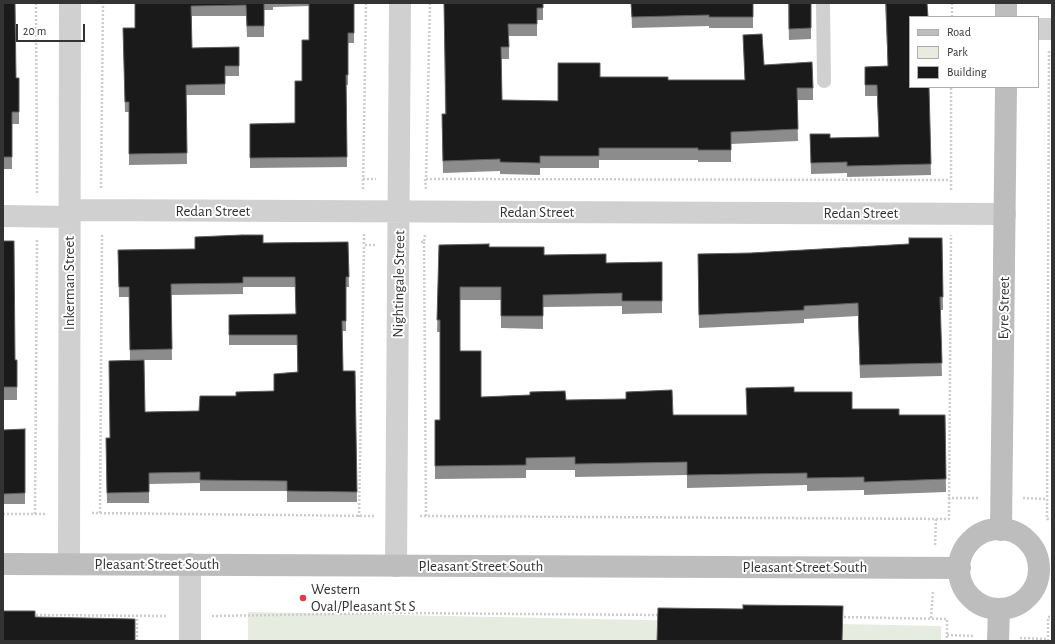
<!DOCTYPE html>
<html>
<head>
<meta charset="utf-8">
<style>
	body { margin:0 }
	#map { position:relative; width:1055px; height:644px; overflow:hidden; background:#fff; font-family:"Alegreya Sans",sans-serif }
	canvas { display:block }
	.frame { position:absolute; inset:0; border:4px solid #333; pointer-events:none }
	.legend { position:absolute; left:909px; top:16px; width:130px; height:72px; box-sizing:border-box; background:#fff; border:1px solid #adadad; margin:0; padding:5px 7px; list-style:none; font-size:12px; color:#333 }
	.legend li { display:flex; align-items:center; gap:8px; height:20px }
	.legend b { width:20px; border:1px solid #adadad }
	.scale { position:absolute; left:16px; top:24px; width:69px; height:18px; box-sizing:border-box; border:2px solid #333; border-top:0; padding-left:5px; font-size:12px; line-height:14px; white-space:nowrap; color:#333; -webkit-text-stroke:3px #fff; paint-order:stroke }
</style>
</head>
<body>
<div id="map">
<canvas width="1055" height="644"></canvas>
<div class="frame"></div>
<ul class="legend">
<li><b style="height:5px;background:#bdbdbd"></b>Road</li>
<li><b style="height:11px;background:#e6ecdf"></b>Park</li>
<li><b style="height:11px;background:#1a1a1a"></b>Building</li>
</ul>
<div class="scale">20 m</div>
</div>
<script>
const ctx = document.querySelector('canvas').getContext('2d');
ctx.lineJoin = 'round';
function fillPath(path, color) {
  ctx.fillStyle = color;
  ctx.fill(path, 'evenodd');
}
function poly(rows) {
  const path = new Path2D();
  for (const r of rows) {
    if (r.length === 3) {
      path.moveTo(r[0] + r[2], r[1]);
      path.arc(r[0], r[1], r[2], 0, 2 * Math.PI);
      continue;
    }
    path.moveTo(r[0], r[1]);
    for (let i = 2; i < r.length; i += 2) path.lineTo(r[i], r[i + 1]);
  }
  return path;
}
function strokePath(path, color, width, dash) {
  ctx.strokeStyle = color;
  ctx.lineWidth = width;
  ctx.lineCap = dash ? 'butt' : 'round';
  ctx.setLineDash(dash || []);
  ctx.stroke(path);
}
function write(font, color, halo, rows, align = 'center') {
  ctx.font = font + ' "Alegreya Sans",sans-serif';
  ctx.lineWidth = 4;
  ctx.setLineDash([]);
  ctx.textBaseline = 'middle';
  ctx.strokeStyle = halo;
  ctx.fillStyle = color;
  for (const [text, x, y, turn = 0] of rows) {
    ctx.save();
    ctx.translate(x, y);
    ctx.rotate((+turn || 0) * Math.PI / 180);
    ctx.textAlign = isNaN(turn) ? turn : align;
    if (halo) ctx.strokeText(text, 0, 0);
    ctx.fillText(text, 0, 0);
    ctx.restore();
  }
}
fillPath(poly([
	[248,612,941,626,941,641,248,641]
]), '#e6ecdf');
strokePath(poly([
	[36,3,37,194],
	[430,3,426,179,950,180],
	[952,17,952,3],
	[1049,51,1047,519,1052,519],
	[363,179,376,179],
	[425,179,426,190],
	[101,188,103,3],
	[363,189,366,3],
	[951,190,951,87],
	[364,234,364,245,376,245],
	[421,242,424,242,425,235],
	[424,242,426,516],
	[948,498,979,498],
	[1023,498,1047,499],
	[92,513,375,516],
	[100,513,102,233],
	[3,514,47,514],
	[35,514,37,239],
	[420,516,949,519,951,235],
	[359,517,364,245],
	[935,545,936,519],
	[32,615,167,616],
	[212,616,395,613,659,615],
	[840,617,947,619,947,641],
	[931,618,933,590],
	[947,635,975,636],
	[1020,638,1048,639],
	[137,641,137,617],
	[1048,641,1048,617,1052,617]
]), '#cdcdcd', 2.5, [2, 2]);
strokePath(poly([
	[823,3,824,81]
]), '#d0d0d0', 14);
strokePath(poly([
	[1038,29,1052,29],
	[70,210,1005,214],
	[3,216,70,217],
	[69,564,70,3],
	[396,566,400,3],
	[190,641,190,564]
]), '#d0d0d0', 22);
strokePath(poly([
	[1006,3,1006,17],
	[999,569,40],
	[1001,530,1006,87],
	[3,564,960,568],
	[998,641,999,609]
]), '#bdbdbd', 22);
fillPath(poly([
	[3,3,16,78,19,78,19,124,12,124,12,169,3,169],
	[135,3,354,3,354,43,348,43,348,85,346,85,347,167,250,168,250,124,295,123,309,40,309,6,273,7,273,10,264,10,264,37,247,37,246,16,192,16,192,48,239,47,239,76,225,76,225,95,186,95,187,164,129,165,129,112,125,112,123,28,135,28],
	[444,3,543,3,543,20,537,20,537,36,509,36,509,59,501,59,502,100,558,101,600,77,668,80,745,80,743,35,764,65,813,88,813,100,797,100,798,141,731,144,731,162,698,162,698,160,599,160,599,168,540,168,540,175,500,174,500,171,443,173,442,126,445,114],
	[631,3,753,3,753,28,709,28,709,26,632,28],
	[788,3,811,3,811,39,789,40],
	[885,3,927,3,931,175,847,177,847,173,811,174,810,134,830,138,879,137,877,96,865,96,865,67,888,66],
	[942,238,943,310,940,310,942,376,860,378,858,316,804,319,804,323,699,328,698,267,751,253,909,244],
	[3,241,15,360,17,360,17,400,3,400],
	[348,242,349,287,346,287,346,331,342,331,343,371,355,371,357,502,287,502,287,491,200,491,200,483,149,484,149,503,107,503,106,438,110,438,145,412,199,411,236,396,274,391,297,372,297,345,229,345,229,315,296,314,295,287,243,287,243,294,171,295,172,360,130,360,129,297,119,297,118,250,195,249,263,243],
	[439,245,489,247,544,255,606,263,662,262,662,313,622,314,622,306,543,307,543,329,501,328,501,300,460,300,460,351,481,397,566,400,673,415,747,415,794,392,852,409,899,415,945,415,946,492,864,495,864,490,807,491,807,485,687,488,687,475,575,477,575,470,526,470,526,478,435,479,435,420,440,420,440,332,437,332],
	[25,429,25,504,3,504,3,430]
]), '#8c8c8c');
const building = poly([
	[3,3,15,3,16,78,19,78,19,112,12,112,12,157,3,157,3,3],
	[135,3,264,3,264,26,247,26,246,5,191,6,192,48,239,47,239,66,225,66,225,84,186,85,187,153,129,154,129,102,125,102,123,28,135,28,135,3],
	[309,3,354,3,354,33,348,33,348,75,346,75,347,157,250,158,250,124,295,123,295,81,302,81,302,40,309,40,309,3],
	[444,3,543,3,543,8,537,8,537,24,508,24,509,47,501,47,502,100,558,101,558,63,600,63,600,77,668,77,668,80,745,80,743,35,762,34,764,65,812,62,813,88,797,88,798,129,731,132,731,150,698,150,698,148,599,148,599,156,540,156,540,163,500,162,500,159,443,161,442,114,446,114,444,3],
	[631,3,753,3,753,17,709,17,709,15,632,17,631,3],
	[789,3,811,3,811,28,789,29,789,3],
	[886,3,927,3,928,17,910,17,910,87,929,87,931,164,847,166,847,162,811,163,810,134,830,134,830,138,879,137,877,85,865,85,865,67,888,66,886,3],
	[242,235,263,235,263,243,348,242,349,277,346,277,346,321,342,321,343,371,355,371,357,492,287,491,287,481,200,480,200,472,149,473,149,492,107,493,106,438,110,438,109,361,144,360,145,412,199,411,200,396,236,396,236,392,274,391,274,374,298,372,297,335,229,335,229,315,296,314,295,277,243,277,243,283,171,284,172,349,130,350,129,287,119,287,118,250,195,249,195,237,242,235],
	[909,238,942,238,943,297,940,297,942,363,860,365,858,303,804,306,804,310,699,315,698,254,751,253,909,244,909,238],
	[3,241,14,241,15,360,17,360,17,387,3,387,3,241],
	[489,244,489,247,544,247,544,255,606,254,606,263,662,262,662,301,622,301,622,293,543,295,543,316,501,316,501,287,460,287,460,351,481,351,481,397,530,395,530,392,565,391,566,400,626,399,626,392,672,390,673,415,747,415,746,388,794,387,794,392,852,392,852,409,899,409,899,415,945,415,946,479,864,482,864,477,807,478,807,473,687,475,687,462,575,464,575,457,526,458,526,465,435,466,435,420,440,420,440,320,437,320,439,245,489,244],
	[25,429,25,493,3,494,3,430,25,429],
	[743,605,843,606,842,641,657,641,658,608,743,609,743,605],
	[3,611,35,611,35,617,135,619,135,641,3,641,3,611]
]);
fillPath(building, '#1a1a1a');
strokePath(building, '#5f5f5f', 1);
for (const [x, y, r, color] of [
	[303,598,4,"#e63946"]
]) {
  const dot = new Path2D();
  dot.arc(x, y, r, 0, 2 * Math.PI);
  ctx.fillStyle = color;
  ctx.fill(dot);
  strokePath(dot, '#fff', 1.5);
}
write('15px', '#333', '#fff', [
	["Redan Street",213,211],
	["Redan Street",537,212],
	["Redan Street",861,213],
	["Inkerman Street",69,283,-90],
	["Nightingale Street",399,284,-89],
	["Eyre Street",1004,308,-89],
	["Pleasant Street South",157,564],
	["Pleasant Street South",481,566],
	["Pleasant Street South",805,567]
]);
write('15px', '#333', '#fff', [
	["Western",311,589],
	["Oval/Pleasant St S",311,606]
], 'left');
</script>
</body>
</html>
